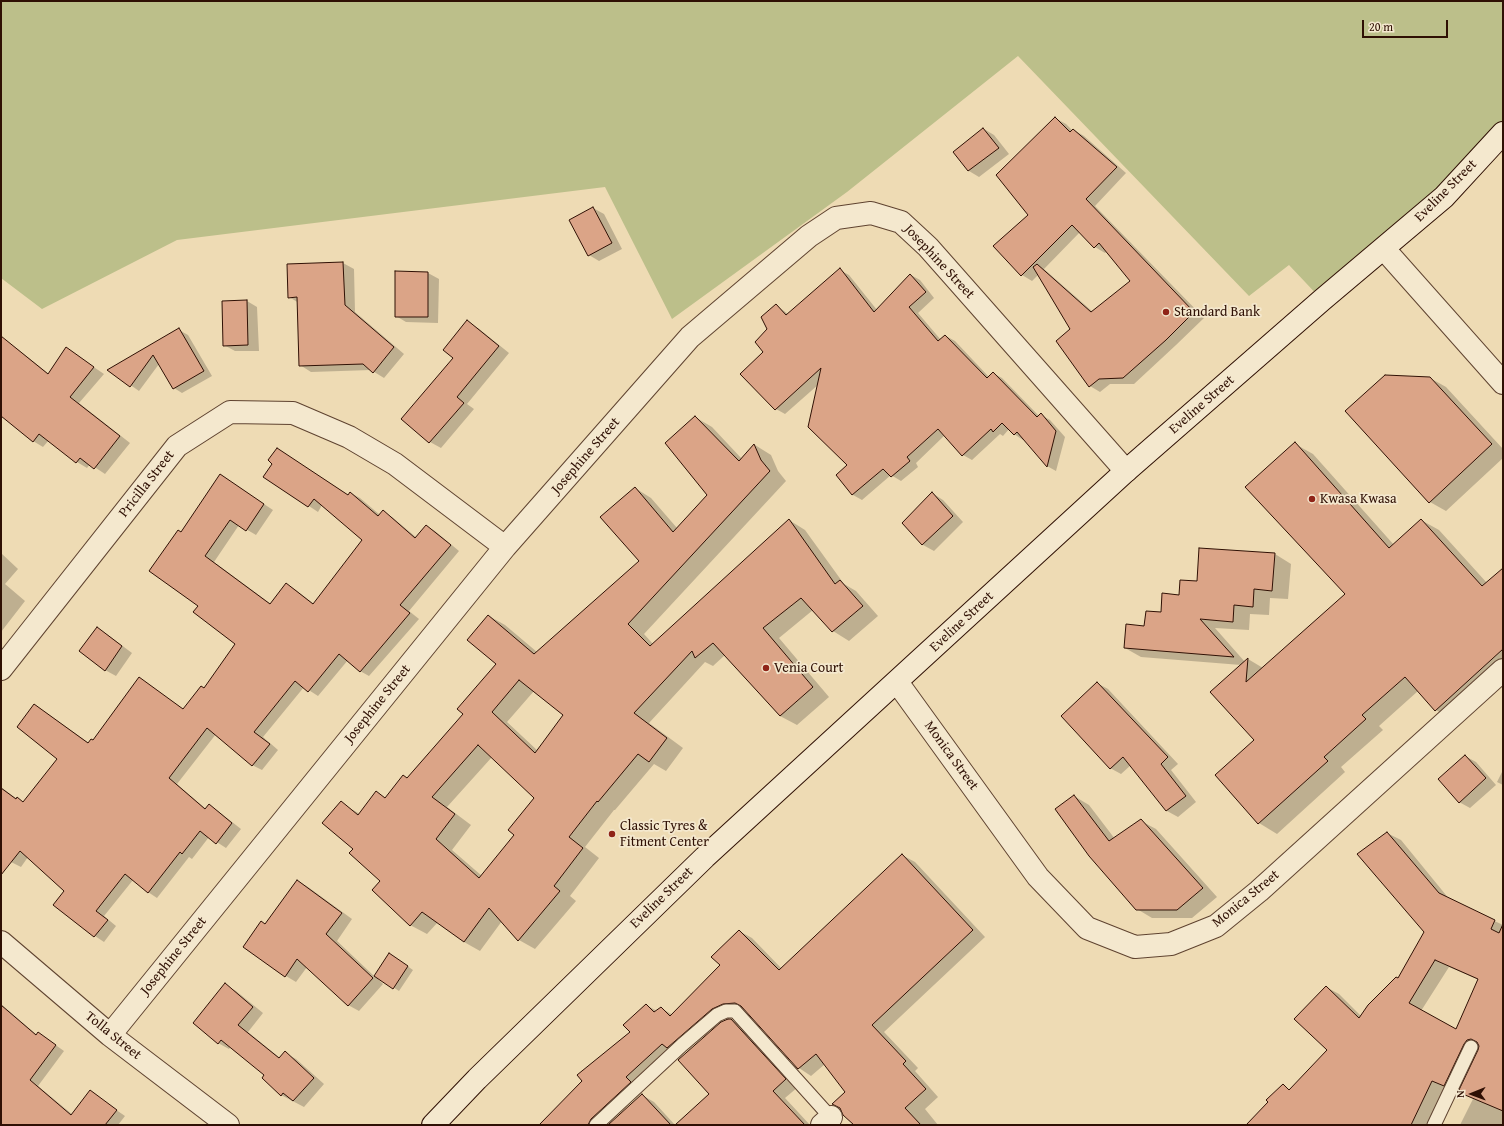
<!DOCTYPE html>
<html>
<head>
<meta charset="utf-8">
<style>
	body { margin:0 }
	#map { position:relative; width:1504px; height:1126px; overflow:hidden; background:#eedbb4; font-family:"Gentium Book Plus",serif }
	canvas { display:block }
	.frame { position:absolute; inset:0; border:2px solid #2f1004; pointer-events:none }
	.north { position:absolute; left:1452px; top:1074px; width:40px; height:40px; -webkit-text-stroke:3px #f4e8ce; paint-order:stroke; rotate:269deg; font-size:11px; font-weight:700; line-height:16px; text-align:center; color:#2f1004 }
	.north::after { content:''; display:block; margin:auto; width:14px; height:18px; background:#2f1004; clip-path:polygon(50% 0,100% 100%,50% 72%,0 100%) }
	.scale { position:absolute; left:1362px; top:20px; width:86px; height:18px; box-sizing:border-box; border:2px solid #2f1004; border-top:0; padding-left:5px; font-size:12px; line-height:14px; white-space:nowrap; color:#2f1004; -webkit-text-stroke:3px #f4e8ce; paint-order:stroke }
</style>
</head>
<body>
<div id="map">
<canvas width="1504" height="1126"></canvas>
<div class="frame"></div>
<div class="north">N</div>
<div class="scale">20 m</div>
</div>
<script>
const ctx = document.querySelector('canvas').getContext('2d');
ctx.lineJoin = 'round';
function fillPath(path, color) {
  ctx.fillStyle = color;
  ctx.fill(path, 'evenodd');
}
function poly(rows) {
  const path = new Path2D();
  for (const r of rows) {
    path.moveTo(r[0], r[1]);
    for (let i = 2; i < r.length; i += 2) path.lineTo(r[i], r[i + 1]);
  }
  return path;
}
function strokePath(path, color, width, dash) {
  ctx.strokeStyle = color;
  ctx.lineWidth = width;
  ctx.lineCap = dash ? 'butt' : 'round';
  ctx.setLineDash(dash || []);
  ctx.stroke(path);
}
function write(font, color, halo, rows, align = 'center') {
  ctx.font = font + ' "Gentium Book Plus",serif';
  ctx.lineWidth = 3.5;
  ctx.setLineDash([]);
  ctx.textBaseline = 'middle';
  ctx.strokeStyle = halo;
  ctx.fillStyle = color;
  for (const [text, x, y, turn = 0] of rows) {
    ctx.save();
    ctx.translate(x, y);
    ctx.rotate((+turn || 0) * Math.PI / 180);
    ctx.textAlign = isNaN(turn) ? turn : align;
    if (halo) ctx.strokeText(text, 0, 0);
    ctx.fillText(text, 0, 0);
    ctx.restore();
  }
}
fillPath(poly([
	[1,1,1503,1,1503,133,1322,300,1289,265,1249,296,1018,56,847,192,672,319,605,187,177,240,42,309,1,278]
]), '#bcbf8a');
fillPath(poly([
	[1055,118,1066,124,1073,131,1074,130,1084,136,1126,173,1095,206,1204,318,1176,345,1134,384,1110,384,1100,392,1090,386,1071,329,1039,274,1032,281,1022,275,1029,215],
	[1080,232,1095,247,1105,253,1107,251,1132,281,1093,312,1044,269],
	[984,129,994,135,1009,154,979,177,969,171,954,152],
	[593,208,604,214,622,249,599,261,589,255],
	[343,263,354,269,355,312,404,354,384,378,371,370,311,372,300,365,299,303,289,297,288,265],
	[840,270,849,275,877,310,911,275,920,280,934,298,918,313,941,340,946,336,955,341,989,377,993,373,1002,378,1039,416,1041,415,1050,420,1065,437,1056,471,1047,466,1024,439,1023,440,1014,434,1009,429,1003,436,1000,434,972,460,963,455,945,435,916,463,918,467,901,481,891,475,862,500,853,495,838,475,849,465,819,384,785,414,776,409,764,352,768,329,776,305,788,314],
	[396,272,428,273,439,279,438,323,406,322,396,316],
	[247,301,257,307,259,351,235,351,224,345],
	[467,322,478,328,509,353,467,404,474,409,441,448,430,442,403,419,454,358],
	[179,330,188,335,212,376,182,393,174,388,159,364,139,391,109,370],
	[5,341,15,347,49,374,67,349,104,374,79,403,130,443,105,474,90,464,87,468,77,462,49,440,43,447,33,441,1,398,1,346],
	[1430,378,1446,387,1503,449,1503,458,1446,511,1430,502],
	[695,417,712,427,742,459,755,445,771,455,778,471,786,481,644,634,653,644,789,520,805,530,844,584,856,591,878,616,849,641,833,631,813,610,779,638,829,697,797,725,780,716,725,655,713,666,705,662,649,723,683,748,666,771,654,764,615,810,614,810,585,847,599,858,570,896,576,901,535,949,519,940,502,921,480,951,464,942,438,922,427,934,410,925,382,880,354,849,341,803,360,814,376,792,386,798,407,778,464,714,497,664,489,616,505,625,537,652,641,561,635,488,651,498,677,528,708,496],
	[534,691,565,715,538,751,507,722],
	[492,757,535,798,516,835,482,876,452,850,471,825,447,807],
	[1295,444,1313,454,1394,545,1421,520,1439,530,1487,583,1503,570,1503,675,1454,721,1436,710,1418,691,1379,726,1383,730,1341,767,1345,772,1277,834,1259,823,1216,776,1255,740,1241,665,1141,657,1125,648,1145,627,1198,582,1275,554,1291,564,1288,599,1270,598,1269,615,1250,614,1249,630,1215,628,1245,662,1248,659,1263,668,1346,594],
	[265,477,348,496,351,493,360,498,380,515,383,512,392,517,417,538,426,526,435,531,459,551,409,611,419,619,369,676,360,671,348,660,318,696,304,687,263,737,278,750,262,770,252,765,216,734,177,784,206,809,209,805,218,811,241,829,226,848,209,837,192,859,189,857,157,898,148,892,133,880,104,916,116,926,104,942,95,936,55,905,66,891,28,857,21,867,11,862,1,860,1,787,17,799,24,802,58,759,35,705,89,743,94,741,139,679,184,710,205,689,236,644,199,606,181,533,229,481,273,510,256,535,239,525,214,562,271,604,287,584,296,590,314,604,363,540,322,505,318,512],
	[932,493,943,500,963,522,934,551,923,545,903,523],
	[1,553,18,569,5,584,25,601,1,632],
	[97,629,108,635,132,653,116,676,105,670],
	[1097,683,1108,689,1178,764,1171,770,1196,802,1178,817,1167,811,1131,765,1121,774,1110,768],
	[1465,756,1476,762,1496,785,1470,808,1459,802],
	[1503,770,1503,785,1497,782],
	[1074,796,1089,805,1115,839,1141,821,1156,829,1217,897,1192,918,1152,918,1137,909],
	[1387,833,1401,840,1450,900,1503,925,1503,1125,1460,1125,1473,1099,1458,1091,1457,1093,1445,1087,1428,1125,1263,1125,1283,1085,1290,1090,1328,1050,1326,987,1339,994,1361,1016,1398,979,1425,932],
	[1449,967,1479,980,1457,1030,1421,1011],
	[902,855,915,862,985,937,884,1032,918,1068,915,1071,938,1097,925,1109,938,1125,855,1125,846,1092,825,1064,811,1076,799,1068,746,1010,736,1010,725,1016,590,1125,540,1125,631,1032,646,1005,657,1011,661,1008,673,1015,721,965,739,931,752,938,782,969],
	[298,881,308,887,352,919,337,941,374,976,394,957,413,970,399,991,376,976,376,977,383,984,359,1011,348,1005,307,967,296,982,286,976,265,925],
	[225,985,236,991,263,1013,248,1032,280,1058,285,1053,296,1059,324,1084,304,1107,281,1095,265,1075,231,1046,229,1049,218,1043],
	[1,1004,37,1035,47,1039,64,1051,38,1086,73,1115,90,1092,125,1116,118,1125,1,1125],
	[731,1020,744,1027,798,1087,785,1098,810,1125,676,1125,711,1094],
	[642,1095,654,1102,675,1125,609,1125]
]), '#0003');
const building = poly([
	[1055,117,1070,132,1073,129,1117,167,1086,199,1194,312,1166,340,1123,378,1099,379,1089,387,1056,341,1070,329,1033,267,1037,264,1091,312,1130,281,1099,243,1094,248,1072,225,1021,276,993,246,1028,215,996,175,1055,117],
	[983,128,999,148,968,171,953,152,983,128],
	[593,207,612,243,588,256,569,220,593,207],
	[343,262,345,305,394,347,373,373,363,364,299,366,297,297,288,298,287,264,343,262],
	[840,268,874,312,910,274,926,292,909,307,938,341,945,335,987,378,993,372,1037,417,1041,413,1056,431,1047,467,1017,432,1014,435,1002,423,993,432,991,429,962,456,938,429,907,457,910,461,891,477,883,469,852,495,836,475,847,465,808,427,821,368,775,410,740,374,763,352,755,342,767,329,761,317,776,304,786,315,840,268],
	[395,271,428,272,428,317,395,317,395,271],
	[247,300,248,345,223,346,222,301,247,300],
	[467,320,499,346,457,397,464,403,429,443,401,419,453,358,443,350,467,320],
	[179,328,204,371,173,389,153,355,130,387,107,370,179,328],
	[1,336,48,374,66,347,94,367,70,397,120,436,94,469,80,458,76,463,39,434,33,442,1,416,1,336],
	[1385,375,1430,377,1492,444,1429,503,1345,411,1385,375],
	[695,416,739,461,754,444,761,460,770,471,628,624,650,646,789,519,835,584,840,580,863,606,832,632,801,598,763,628,813,687,780,716,713,643,695,658,692,651,634,713,667,738,649,762,638,754,598,802,597,801,569,837,583,848,554,886,560,891,518,941,489,908,464,942,422,912,410,926,372,890,380,881,349,853,353,849,322,823,341,801,358,815,376,791,385,798,403,775,407,778,463,714,457,709,496,664,467,640,488,615,534,654,639,561,600,517,635,487,673,532,707,495,665,443,695,416],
	[519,680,563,715,535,753,492,712,519,680],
	[478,745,534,798,508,830,514,835,479,878,436,839,455,814,432,797,478,745],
	[1295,442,1389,548,1421,519,1482,586,1503,568,1503,649,1435,711,1405,677,1362,715,1366,719,1324,757,1328,761,1258,824,1215,775,1254,740,1210,692,1248,658,1246,682,1345,594,1245,487,1295,442],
	[277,448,348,495,350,492,378,516,383,510,415,538,426,525,451,545,400,605,410,613,360,672,339,654,308,692,295,681,254,732,270,744,252,766,207,728,169,778,205,809,209,804,232,823,216,844,200,831,182,854,180,852,148,893,125,874,96,911,108,920,94,937,53,905,64,891,20,851,1,875,1,788,16,799,17,797,23,802,57,759,17,727,34,704,88,743,91,739,93,740,139,677,183,709,201,686,204,688,235,644,193,612,198,606,149,571,178,530,181,532,220,474,264,504,246,531,230,520,205,556,270,604,286,583,313,604,362,540,314,499,308,507,263,477,272,464,268,460,277,448],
	[932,492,953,516,922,545,902,523,932,492],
	[1199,548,1275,553,1272,591,1254,589,1253,607,1234,605,1233,622,1200,619,1234,657,1124,648,1126,624,1144,626,1146,611,1161,612,1162,593,1179,595,1180,580,1197,581,1199,548],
	[97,627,122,646,105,671,79,651,97,627],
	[1097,682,1168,757,1161,764,1186,796,1166,811,1123,757,1110,769,1061,716,1097,682],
	[1465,755,1486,778,1459,803,1438,779,1465,755],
	[1074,795,1109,841,1141,819,1203,888,1177,910,1136,910,1089,856,1055,809,1074,795],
	[1387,832,1439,893,1495,920,1491,929,1499,933,1503,924,1503,1111,1458,1092,1478,1050,1479,1046,1477,1042,1471,1039,1467,1040,1464,1044,1444,1086,1432,1081,1411,1125,1246,1125,1268,1102,1266,1100,1283,1084,1289,1090,1327,1050,1294,1019,1326,986,1359,1018,1368,1005,1396,977,1398,978,1424,932,1357,854,1387,832],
	[1435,960,1478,979,1456,1029,1409,1003,1435,960],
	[902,854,973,930,872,1025,906,1061,903,1064,926,1089,905,1108,921,1125,854,1125,843,1115,840,1108,832,1104,845,1092,816,1054,798,1069,741,1006,735,1003,723,1004,712,1009,667,1048,662,1044,626,1077,631,1082,591,1119,588,1125,539,1125,582,1081,577,1075,630,1032,623,1025,646,1004,654,1012,661,1007,670,1016,720,965,711,957,739,930,779,970,902,854],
	[297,880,342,913,326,934,373,978,348,1006,297,959,285,977,243,947,261,921,265,924,297,880],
	[389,953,408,966,393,989,374,976,389,953],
	[225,983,253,1007,238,1025,279,1058,285,1051,314,1078,293,1101,283,1093,281,1096,262,1078,264,1075,221,1040,218,1044,193,1023,225,983],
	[1,1005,36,1035,38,1032,56,1045,30,1080,71,1115,90,1090,117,1110,105,1125,1,1125,1,1005],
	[728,1019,731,1019,786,1079,773,1091,805,1125,675,1125,709,1094,678,1060,721,1022,728,1019],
	[642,1094,671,1125,608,1125,642,1094]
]);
fillPath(building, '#dba487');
strokePath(building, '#2f1004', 1);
const lane = poly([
	[596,1125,682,1045,717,1015,726,1011,735,1011,834,1121],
	[1434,1125,1471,1047]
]);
const street = poly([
	[1384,249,1503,383],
	[1,669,177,446,230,412,293,413,349,437,395,464,505,547],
	[897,682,1038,877,1087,928,1135,947,1171,944,1216,926,1259,891,1503,670],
	[1,942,110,1035,228,1125],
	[110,1035,505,547,690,337,809,236,836,218,871,213,901,222,928,247,1126,471],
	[822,1125,831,1117]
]);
const secondary = poly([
	[433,1125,477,1079,705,857,1126,471,1322,300,1444,197,1503,133]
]);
strokePath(lane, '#5f4330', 15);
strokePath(street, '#5f4330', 24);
strokePath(secondary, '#2f1004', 24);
strokePath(lane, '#f4e8ce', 13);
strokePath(street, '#f4e8ce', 22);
strokePath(secondary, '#f4e8ce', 22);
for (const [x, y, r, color] of [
	[1166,312,4,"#8f2418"],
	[1312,499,4,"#8f2418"],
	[766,668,4,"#8f2418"],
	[612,834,4,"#8f2418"]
]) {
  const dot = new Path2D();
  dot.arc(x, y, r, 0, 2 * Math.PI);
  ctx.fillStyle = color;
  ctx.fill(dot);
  strokePath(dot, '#f4e8ce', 1.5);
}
write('14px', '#2f1004', '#f4e8ce', [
	["Eveline Street",1446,191,-45],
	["Josephine Street",939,262,47],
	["Eveline Street",1202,405,-41],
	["Josephine Street",586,456,-49],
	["Pricilla Street",147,484,-52],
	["Eveline Street",962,622,-43],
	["Josephine Street",378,704,-51],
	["Monica Street",951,756,54],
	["Eveline Street",662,898,-44],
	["Monica Street",1246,899,-39],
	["Josephine Street",174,956,-51],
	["Tolla Street",113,1036,39]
]);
write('14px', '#2f1004', '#f4e8ce', [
	["Standard Bank",1174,312],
	["Kwasa Kwasa",1320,499],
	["Venia Court",774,668],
	["Classic Tyres &",620,826],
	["Fitment Center",620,842]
], 'left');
</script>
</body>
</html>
